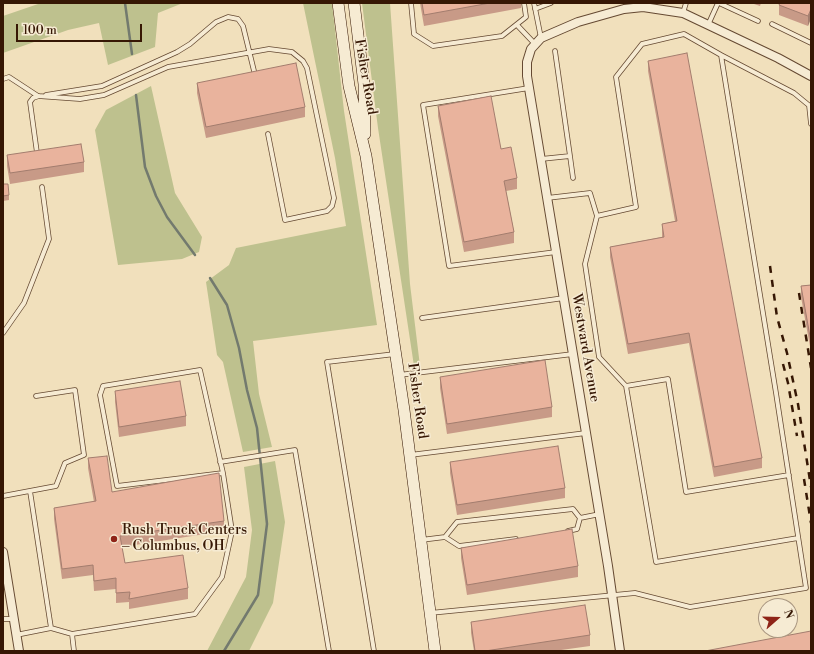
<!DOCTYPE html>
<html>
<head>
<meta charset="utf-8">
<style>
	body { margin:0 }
	#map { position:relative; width:814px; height:654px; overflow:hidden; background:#f1e0bc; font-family:"Libre Bodoni",serif }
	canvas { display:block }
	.frame { position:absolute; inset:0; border:4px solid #361704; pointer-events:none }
	.north { position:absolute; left:758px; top:598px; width:40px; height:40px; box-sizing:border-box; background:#f6ebd3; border:1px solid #a99680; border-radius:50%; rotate:70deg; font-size:11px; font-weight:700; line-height:16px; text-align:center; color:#361704 }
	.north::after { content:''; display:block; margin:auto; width:14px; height:18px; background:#8f2418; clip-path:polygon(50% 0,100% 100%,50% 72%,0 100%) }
	.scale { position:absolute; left:16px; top:24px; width:126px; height:18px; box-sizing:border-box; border:2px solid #361704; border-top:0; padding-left:5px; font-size:12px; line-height:14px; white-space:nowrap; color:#361704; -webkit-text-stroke:3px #f6ebd3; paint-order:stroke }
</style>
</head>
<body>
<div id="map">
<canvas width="814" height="654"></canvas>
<div class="frame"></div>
<div class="north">N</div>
<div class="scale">100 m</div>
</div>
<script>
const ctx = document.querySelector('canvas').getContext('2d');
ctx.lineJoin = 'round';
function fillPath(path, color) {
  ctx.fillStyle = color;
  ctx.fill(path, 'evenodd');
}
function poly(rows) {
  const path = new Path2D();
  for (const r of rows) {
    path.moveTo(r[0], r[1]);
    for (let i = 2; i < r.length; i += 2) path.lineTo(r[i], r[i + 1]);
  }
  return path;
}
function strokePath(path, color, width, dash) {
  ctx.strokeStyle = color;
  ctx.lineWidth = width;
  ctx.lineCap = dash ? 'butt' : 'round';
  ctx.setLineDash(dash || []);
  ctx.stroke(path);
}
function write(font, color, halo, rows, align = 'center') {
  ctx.font = font + ' "Libre Bodoni",serif';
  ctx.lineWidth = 3;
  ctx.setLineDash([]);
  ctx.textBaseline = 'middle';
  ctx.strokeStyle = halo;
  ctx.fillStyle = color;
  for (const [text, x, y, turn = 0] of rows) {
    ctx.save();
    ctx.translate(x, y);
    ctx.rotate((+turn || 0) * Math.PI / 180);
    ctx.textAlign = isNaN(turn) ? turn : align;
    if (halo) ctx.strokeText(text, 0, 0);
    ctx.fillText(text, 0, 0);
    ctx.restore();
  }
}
fillPath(poly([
	[41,3,183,3,158,13,155,47,108,65,99,23,68,30,3,53,3,16],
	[303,3,332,3,344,111,377,325,253,341,259,394,272,447,243,452,223,362,217,355,206,282,229,265,236,248,346,226,335,158],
	[362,3,390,3,410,284,420,366,414,366,378,128],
	[151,86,175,193,202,237,199,252,182,259,118,265,95,130,106,110],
	[275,461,285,522,273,603,249,651,207,651,246,577,252,530,244,467]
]), '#bec18e');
strokePath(poly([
	[125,3,132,54],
	[136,95,145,167,156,196,167,217,195,255],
	[210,278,227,305,239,348,247,390,257,428,267,524,258,595,224,651]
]), '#737a6e', 2.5);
const service = poly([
	[411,3,414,34,433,46,502,36,526,17,524,3],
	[534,3,541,38],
	[719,3,758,21],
	[535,9,551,3],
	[683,13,686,3],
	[772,24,811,43],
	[517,25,535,44],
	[708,25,718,3],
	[721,55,794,93,811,107],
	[3,79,9,77,38,96,80,99,104,95,168,67,269,49,292,52,303,61,307,68,334,198,332,206,327,211,285,220,268,134],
	[529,88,423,105,449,266,556,252],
	[46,95,102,86,177,52,190,44,216,22,228,17,238,19,243,26,255,75],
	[809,105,811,124],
	[37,153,30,102,33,98,39,96],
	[570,156,573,178],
	[541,159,570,156,555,51],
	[547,198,590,193,597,216],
	[422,318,564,298],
	[3,333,24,303,49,239,42,187],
	[399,375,573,354],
	[626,386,668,379,686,492,789,475],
	[410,455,586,433],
	[220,462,295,450,329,651],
	[3,496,56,486,65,463,84,455,75,390,36,396],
	[580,518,600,514],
	[445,537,459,546,516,539],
	[421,540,445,537,457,522,573,509,580,518,577,529,568,531],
	[430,613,635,593,690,607,806,588,776,393,721,55,684,34,642,44,616,77,636,207,597,216,585,264,599,357,626,386,656,562,798,538],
	[3,619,13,619],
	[51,628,72,634,74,651],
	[72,634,195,614,222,577,232,531,223,473,200,370,103,386,100,395,117,486,223,473],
	[16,635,51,628,30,491],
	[374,651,327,362,395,354]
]);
const minor = poly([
	[3,552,19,651],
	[620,651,608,566,527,76,527,62,531,49,541,38,578,22,624,9,643,7,683,13,778,58,811,76]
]);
const secondary = poly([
	[338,3,349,86,366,156,404,410,435,651],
	[354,3,364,84,365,134]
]);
strokePath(service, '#654932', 5.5);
strokePath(minor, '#654932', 10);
strokePath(secondary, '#361704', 12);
strokePath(service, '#f6ebd3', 4);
strokePath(minor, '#f6ebd3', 8);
strokePath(secondary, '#f6ebd3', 11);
strokePath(poly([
	[770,266,777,317,787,353,798,404,811,487],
	[799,293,811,368],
	[783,364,788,383,797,436],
	[804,479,811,523]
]), '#361704', 2.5, [7, 7]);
fillPath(poly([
	[420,3,521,3,521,8,424,26],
	[751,3,761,3,760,6],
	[811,3,808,26,779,15,779,5],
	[648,61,762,458,762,468,714,477,689,343,628,354,610,257,610,247,662,237,662,224,675,221,648,71],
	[197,83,305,107,305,117,206,138,197,93],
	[438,106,501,149,517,178,517,189,506,191,514,232,514,243,464,252,438,116],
	[7,155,84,162,84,172,10,184,7,166],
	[3,184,9,195,9,200,3,201],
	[811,285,811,352,801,297,801,286],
	[440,377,552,407,552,417,447,434,440,388],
	[115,391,186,416,186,426,119,437,115,402],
	[88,458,112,492,224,521,224,531,122,547,125,563,188,588,188,599,129,609,129,602,116,603,116,589,94,591,93,575,62,579,54,519,54,508,94,502,88,468],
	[450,462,565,488,565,498,457,515,450,473],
	[461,548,578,566,578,577,467,595,461,558],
	[471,622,590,635,590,646,554,651,474,651,471,633]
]), '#c89a87');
fillPath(poly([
	[811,9,811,19,808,26,808,16]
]), '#a37d6e');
const building = poly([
	[422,3,490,3,424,15,422,3],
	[780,3,811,3,811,9,808,16,779,5,780,3],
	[687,53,762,458,714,467,689,333,628,344,610,247,664,237,662,224,677,221,648,61,687,53],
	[296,63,305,107,206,127,197,83,296,63],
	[491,96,501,149,511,147,517,178,504,181,514,232,464,242,438,106,491,96],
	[81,144,84,162,10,173,7,155,81,144],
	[3,184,8,184,9,195,3,196,3,184],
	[811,285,811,342,801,286,811,285],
	[545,360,552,407,447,424,440,377,545,360],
	[180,381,186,416,119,427,115,391,180,381],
	[558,446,565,488,457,505,450,462,558,446],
	[107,456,112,492,219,473,224,521,120,536,125,563,183,555,188,588,129,599,130,592,116,593,116,578,94,581,93,565,62,569,54,508,96,501,88,458,107,456],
	[572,529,578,566,467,585,461,548,572,529],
	[585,605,590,635,485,651,475,651,471,622,585,605],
	[811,631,811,651,705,651,811,631]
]);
fillPath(building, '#e9b39d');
strokePath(building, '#a37d6e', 1);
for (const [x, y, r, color] of [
	[114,539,4,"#8f2418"]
]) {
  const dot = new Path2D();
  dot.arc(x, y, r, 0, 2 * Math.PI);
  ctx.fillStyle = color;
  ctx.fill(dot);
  strokePath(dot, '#f6ebd3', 1.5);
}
write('14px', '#361704', '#f6ebd3', [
	["Fisher Road",365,77,80],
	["Westward Avenue",585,348,80],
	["Fisher Road",417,401,82]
]);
write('14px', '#361704', '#f6ebd3', [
	["Rush Truck Centers",122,531],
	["– Columbus, OH",122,547]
], 'left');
</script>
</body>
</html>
